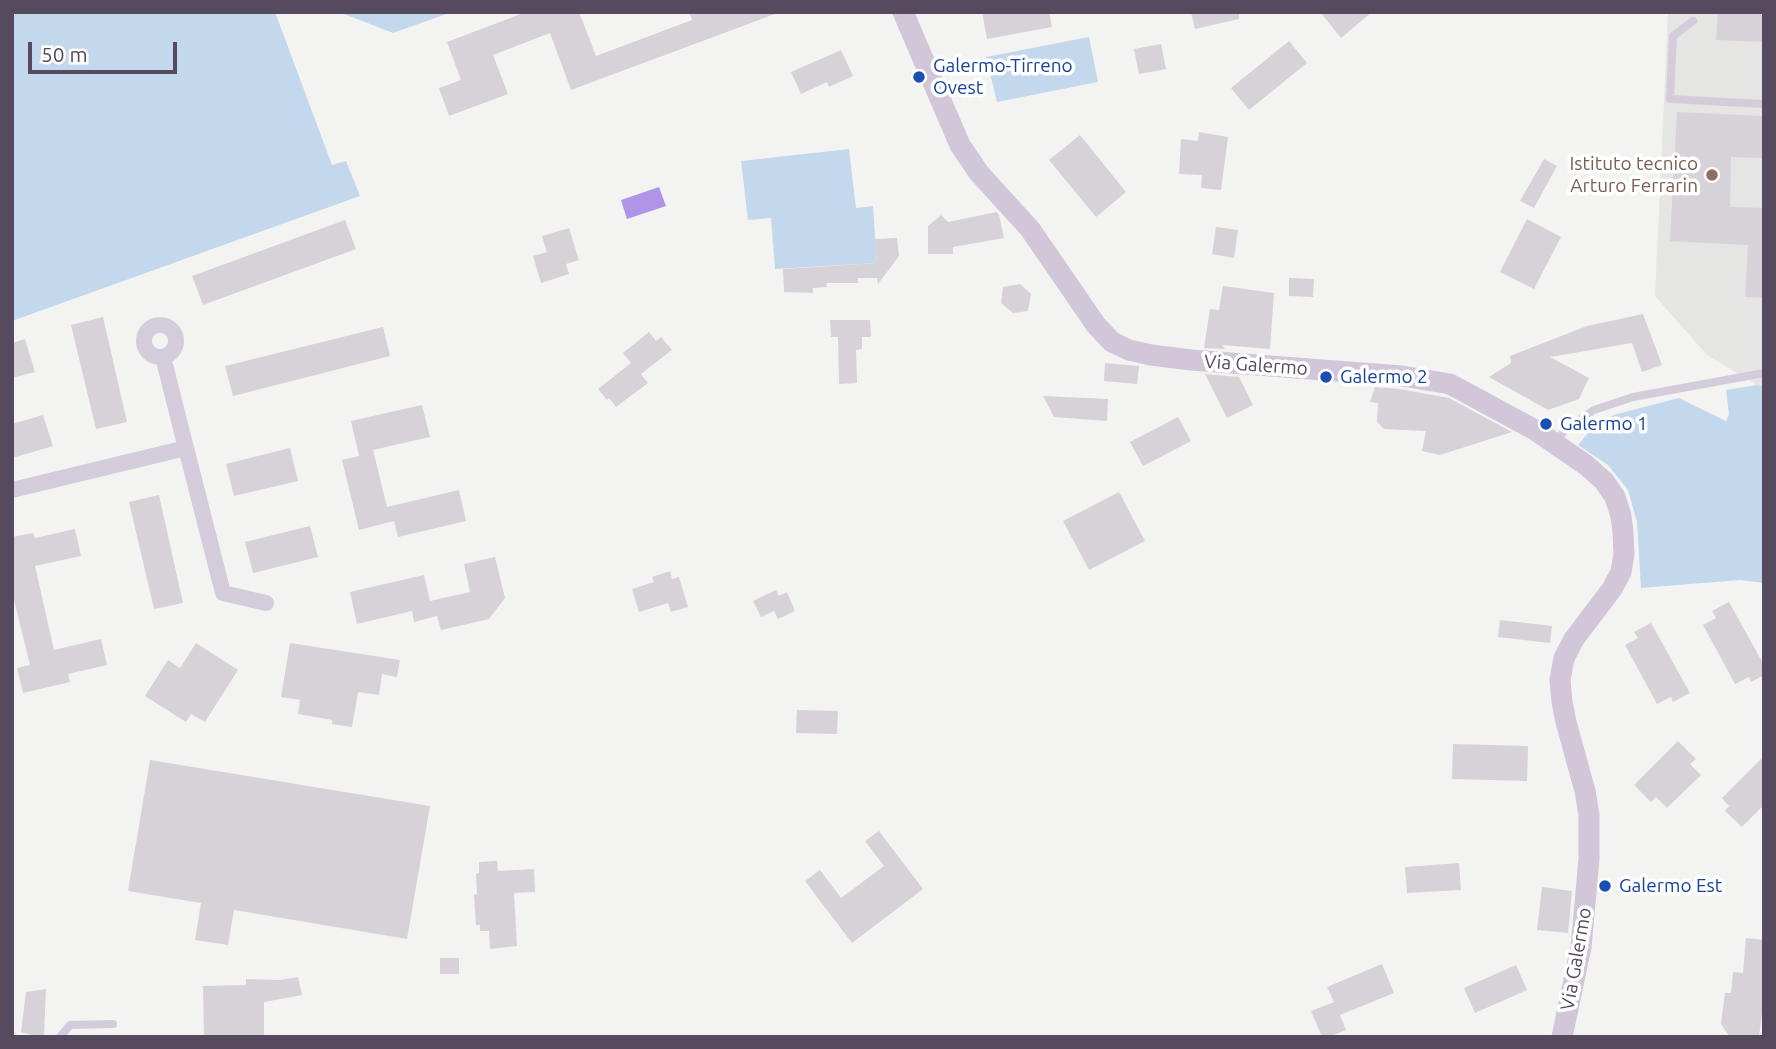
<!DOCTYPE html>
<html>
<head>
<meta charset="utf-8">
<style>
	body { margin:0 }
	#map { position:relative; width:1776px; height:1049px; overflow:hidden; background:#f3f4f2; font-family:Ubuntu,sans-serif }
	canvas { display:block }
	.frame { position:absolute; inset:0; border:14px solid #564a5e; pointer-events:none }
	.scale { position:absolute; left:28px; top:42px; width:149px; height:32px; box-sizing:border-box; border:4px solid #564a5e; border-top:0; padding-left:9px; font-size:21px; line-height:24px; white-space:nowrap; color:#564a5e; -webkit-text-stroke:5px #fff; paint-order:stroke }
</style>
</head>
<body>
<div id="map">
<canvas width="1776" height="1049"></canvas>
<div class="frame"></div>
<div class="scale">50 m</div>
</div>
<script>
const ctx = document.querySelector('canvas').getContext('2d');
ctx.lineJoin = 'round';
function fillPath(path, color) {
  ctx.fillStyle = color;
  ctx.fill(path, 'evenodd');
}
function poly(rows) {
  const path = new Path2D();
  for (const r of rows) {
    if (r.length === 3) {
      path.moveTo(r[0] + r[2], r[1]);
      path.arc(r[0], r[1], r[2], 0, 2 * Math.PI);
      continue;
    }
    path.moveTo(r[0], r[1]);
    for (let i = 2; i < r.length; i += 2) path.lineTo(r[i], r[i + 1]);
  }
  return path;
}
function strokePath(path, color, width, dash) {
  ctx.strokeStyle = color;
  ctx.lineWidth = width;
  ctx.lineCap = dash ? 'butt' : 'round';
  ctx.setLineDash(dash || []);
  ctx.stroke(path);
}
function write(font, color, halo, rows, align = 'center') {
  ctx.font = font + ' Ubuntu,sans-serif';
  ctx.lineWidth = 7;
  ctx.setLineDash([]);
  ctx.textBaseline = 'middle';
  ctx.strokeStyle = halo;
  ctx.fillStyle = color;
  for (const [text, x, y, turn = 0] of rows) {
    ctx.save();
    ctx.translate(x, y);
    ctx.rotate((+turn || 0) * Math.PI / 180);
    ctx.textAlign = isNaN(turn) ? turn : align;
    if (halo) ctx.strokeText(text, 0, 0);
    ctx.fillText(text, 0, 0);
    ctx.restore();
  }
}
fillPath(poly([
	[1668,12,1764,12,1764,386,1757,385,1707,355,1655,296]
]), '#e5e5e3');
fillPath(poly([
	[12,12,275,12,332,165,346,161,360,196,12,321],
	[339,12,452,12,393,33],
	[1089,37,1098,82,997,102,986,57],
	[849,149,856,208,873,206,877,263,775,269,771,218,748,220,741,161],
	[1757,385,1764,386,1764,583,1740,580,1641,588,1637,522,1628,490,1608,465,1578,445,1598,421,1617,414,1679,398,1726,421,1729,414,1726,390]
]), '#c4d8ed');
fillPath(poly([
	[659,187,666,206,627,219,621,200]
]), '#b094e8');
fillPath(poly([
	[526,12,579,12,596,56,692,20,689,12,775,12,775,14,571,90,550,33,493,55,508,94,449,116,439,88,461,80,447,42],
	[982,12,1049,12,1052,27,987,39],
	[1191,12,1239,12,1239,19,1195,29],
	[1320,12,1372,12,1341,38],
	[1718,12,1764,13,1764,42,1716,40],
	[1289,41,1307,63,1249,110,1231,88],
	[1161,44,1166,69,1139,74,1134,49],
	[841,50,853,76,829,87,827,82,801,94,791,72],
	[1677,112,1764,116,1764,158,1731,157,1730,207,1764,208,1764,298,1745,297,1748,245,1670,241],
	[1199,132,1228,137,1221,190,1201,188,1202,175,1179,174,1181,139,1198,141],
	[1080,135,1126,192,1096,217,1049,160],
	[1544,159,1557,166,1534,208,1520,201],
	[997,212,999,215,1004,238,953,247,953,254,928,254,928,226,941,215,948,222],
	[1527,219,1561,237,1534,289,1500,272],
	[345,220,356,249,203,305,192,276],
	[1216,227,1238,230,1234,258,1212,254],
	[569,228,579,260,566,264,569,274,541,283,533,256,547,252,542,236],
	[897,238,899,256,878,284,877,278,858,278,858,283,826,283,827,287,813,288,813,293,784,292,783,269,877,263,875,239],
	[1289,278,1314,279,1313,297,1289,296],
	[1020,284,1031,294,1028,311,1013,313,1001,303,1003,287],
	[1223,286,1274,293,1270,349,1222,345,1225,349,1204,348,1210,309,1219,310],
	[1643,314,1662,365,1642,372,1632,343,1550,357,1589,378,1579,399,1548,410,1489,377,1511,363,1510,356,1587,326],
	[103,317,127,422,96,429,71,325],
	[830,320,870,320,871,337,862,337,862,349,856,350,857,383,839,384,838,337,831,337],
	[383,327,390,356,233,396,225,366],
	[649,332,656,341,661,337,672,350,641,374,648,383,616,407,609,398,607,400,598,389,631,363,623,353],
	[25,339,35,372,12,378,12,343],
	[1105,363,1139,366,1137,384,1104,381],
	[1205,374,1239,377,1253,405,1227,418],
	[1375,387,1400,389,1449,398,1512,432,1440,455,1422,451,1426,431,1384,429,1377,422,1378,403,1370,402],
	[1043,396,1108,399,1107,421,1054,417],
	[422,405,430,437,373,450,387,507,459,490,466,521,398,537,394,521,359,530,342,460,359,456,351,421],
	[43,415,53,446,12,458,12,424],
	[1178,417,1191,441,1143,466,1130,442],
	[290,448,298,481,234,496,226,464],
	[1119,492,1145,541,1089,570,1063,521],
	[159,495,183,603,154,609,129,502],
	[310,526,318,557,253,573,245,542],
	[75,529,81,556,35,566,54,650,101,639,107,665,68,674,70,682,23,693,17,668,30,665,12,592,12,537,33,533,35,538],
	[495,557,505,598,489,619,441,630,437,616,414,622,412,611,357,624,350,592,424,575,430,601,470,592,464,564],
	[670,571,672,579,679,577,688,607,671,612,668,603,639,612,632,589,654,582,652,577],
	[776,590,779,596,787,592,795,611,778,619,774,611,761,617,753,601],
	[1729,602,1764,665,1764,675,1751,682,1749,677,1735,684,1703,625,1716,618,1712,611],
	[1500,620,1552,626,1550,643,1498,637],
	[1651,623,1690,693,1673,702,1671,697,1657,704,1625,645,1638,638,1634,632],
	[196,643,238,670,205,722,191,714,186,722,145,696,168,660,180,668],
	[290,643,400,660,397,677,382,674,379,695,358,692,352,727,332,724,332,720,298,714,300,700,281,697],
	[797,710,838,711,837,734,796,733],
	[1678,741,1696,759,1690,764,1701,775,1667,808,1656,797,1651,802,1634,785],
	[1453,744,1528,746,1527,781,1452,779],
	[1764,756,1764,805,1742,827,1725,811,1729,806,1722,798],
	[150,760,430,806,407,939,234,910,228,945,195,940,201,903,128,891],
	[879,831,923,889,852,943,805,881,820,870,841,898,884,866,865,841],
	[497,861,498,871,534,869,535,892,514,893,517,946,490,949,489,931,480,931,480,925,476,925,474,895,477,894,476,874,479,873,479,862],
	[1459,863,1461,890,1407,893,1405,867],
	[1542,887,1572,891,1568,933,1537,930],
	[1746,938,1764,940,1764,997,1759,1037,1730,1037,1721,1024,1725,993,1731,993,1733,972,1743,973],
	[440,958,459,958,459,974,440,974],
	[1382,964,1394,993,1340,1015,1346,1030,1329,1037,1322,1037,1311,1011,1334,1002,1327,987],
	[1516,965,1527,990,1475,1013,1464,988],
	[298,977,302,995,264,1002,264,1037,204,1037,203,986,246,985,246,979,279,980],
	[46,989,44,1037,38,1037,21,1032,26,992]
]), '#d7d1d8');
strokePath(poly([
	[1693,21,1673,36,1670,99,1764,104],
	[1556,441,1566,429,1594,410,1633,397,1764,373],
	[60,1037,70,1025,113,1024]
]), '#d4ccda', 8);
strokePath(poly([
	[160,341,16],
	[163,357,186,448],
	[12,490,186,448,223,593,266,603]
]), '#d4ccda', 16);
strokePath(poly([
	[903,12,960,145,979,173,1030,229,1096,325,1112,342,1129,350,1151,355,1191,360,1402,376,1450,384,1535,430,1586,465,1604,481,1615,497,1621,516,1623,532,1624,554,1621,572,1612,589,1574,639,1564,658,1560,680,1562,702,1566,722,1585,791,1589,815,1589,859,1581,947,1562,1037]
]), '#d2c6d9', 21);
for (const [x, y, r, color] of [
	[919,77,7,"#1a4fb4"],
	[1712,175,7,"#8d6e63"],
	[1326,377,7,"#1a4fb4"],
	[1546,424,7,"#1a4fb4"],
	[1605,886,7,"#1a4fb4"]
]) {
  const dot = new Path2D();
  dot.arc(x, y, r, 0, 2 * Math.PI);
  ctx.fillStyle = color;
  ctx.fill(dot);
  strokePath(dot, '#fff', 2.5);
}
write('19px', '#164399', '#fff', [
	["Galermo-Tirreno",933,66],
	["Ovest",933,88],
	["Galermo 2",1340,377],
	["Galermo 1",1560,424],
	["Galermo Est",1619,886]
], 'left');
write('19px', '#785e54', '#fff', [
	["Istituto tecnico",1698,164],
	["Arturo Ferrarin",1698,186]
], 'right');
write('19px', '#564a5e', '#fff', [
	["Via Galermo",1256,365,4],
	["Via Galermo",1576,959,-80]
]);
</script>
</body>
</html>
